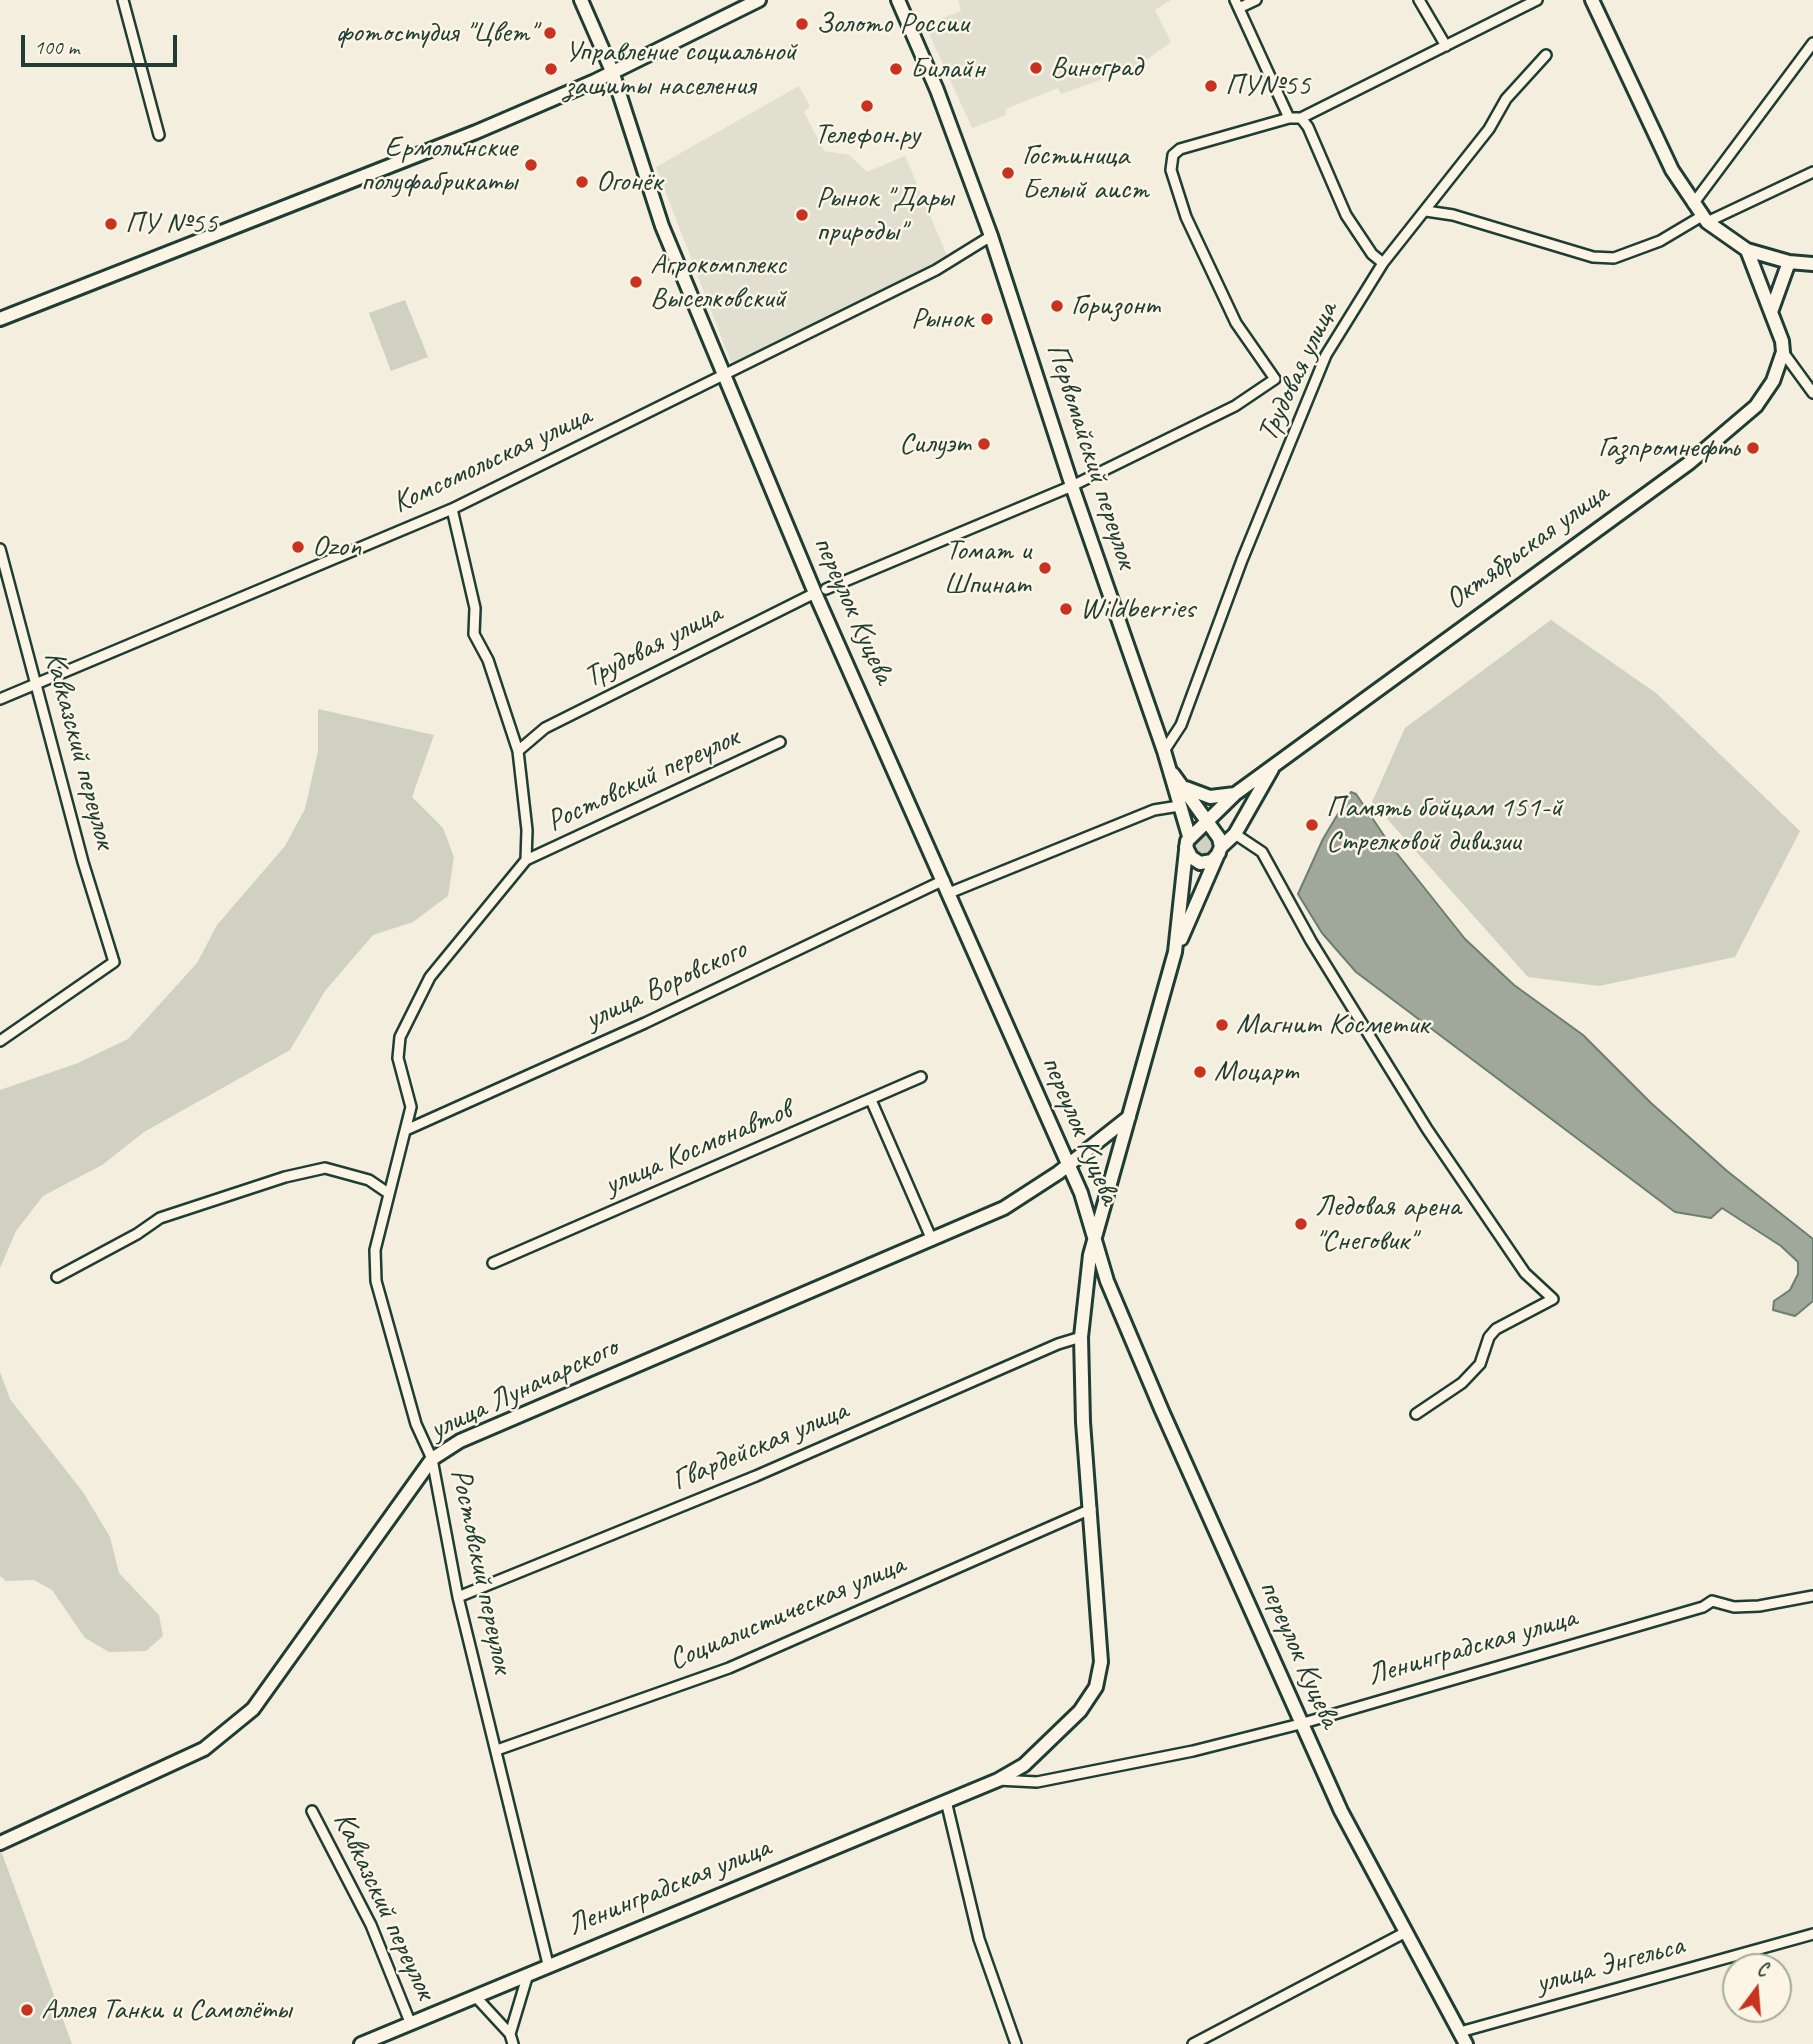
<!DOCTYPE html>
<html>
<head>
<meta charset="utf-8">
<style>
	body { margin:0 }
	#map { position:relative; width:1813px; height:2044px; overflow:hidden; background:#f3eede; font-family:Caveat,sans-serif }
	canvas { display:block }
	.north { position:absolute; left:1722px; top:1953px; width:70px; height:70px; box-sizing:border-box; background:#fcf5e5; border:2px solid #a4ab9e; border-radius:50%; rotate:16deg; font-size:19px; font-weight:700; line-height:28px; text-align:center; color:#1f3d34 }
	.north::after { content:''; display:block; margin:auto; width:24px; height:32px; background:#c8321e; clip-path:polygon(50% 0,100% 100%,50% 72%,0 100%) }
	.scale { position:absolute; left:21px; top:35px; width:156px; height:32px; box-sizing:border-box; border:4px solid #1f3d34; border-top:0; padding-left:9px; font-size:21px; line-height:24px; white-space:nowrap; color:#1f3d34; -webkit-text-stroke:5px #fcf5e5; paint-order:stroke }
</style>
</head>
<body>
<div id="map">
<canvas width="1813" height="2044"></canvas>
<div class="north">С</div>
<div class="scale">100 m</div>
</div>
<script>
const ctx = document.querySelector('canvas').getContext('2d');
ctx.lineJoin = 'round';
function fillPath(path, color) {
  ctx.fillStyle = color;
  ctx.fill(path, 'evenodd');
}
function poly(rows) {
  const path = new Path2D();
  for (const r of rows) {
    if (r.length === 3) {
      path.moveTo(r[0] + r[2], r[1]);
      path.arc(r[0], r[1], r[2], 0, 2 * Math.PI);
      continue;
    }
    path.moveTo(r[0], r[1]);
    for (let i = 2; i < r.length; i += 2) path.lineTo(r[i], r[i + 1]);
  }
  return path;
}
function strokePath(path, color, width, dash) {
  ctx.strokeStyle = color;
  ctx.lineWidth = width;
  ctx.lineCap = dash ? 'butt' : 'round';
  ctx.setLineDash(dash || []);
  ctx.stroke(path);
}
function write(font, color, halo, rows, align = 'center') {
  ctx.font = font + ' Caveat,sans-serif';
  ctx.lineWidth = 5;
  ctx.setLineDash([]);
  ctx.textBaseline = 'middle';
  ctx.strokeStyle = halo;
  ctx.fillStyle = color;
  for (const [text, x, y, turn = 0] of rows) {
    ctx.save();
    ctx.translate(x, y);
    ctx.rotate((+turn || 0) * Math.PI / 180);
    ctx.textAlign = isNaN(turn) ? turn : align;
    if (halo) ctx.strokeText(text, 0, 0);
    ctx.fillText(text, 0, 0);
    ctx.restore();
  }
}
fillPath(poly([
	[958,0,1171,0,1155,10,1171,42,1136,67,1061,94,1058,88,1006,109,1006,115,972,128,925,25,961,11],
	[799,86,810,106,804,112,824,151,849,155,867,172,905,156,948,258,732,365,656,167]
]), '#e1dfd0');
fillPath(poly([
	[405,300,428,357,391,371,369,313],
	[1551,620,1656,693,1800,831,1735,957,1599,986,1528,977,1372,802,1405,728],
	[318,709,434,735,412,797,443,828,454,857,448,896,413,922,373,935,325,991,290,1050,144,1132,102,1165,43,1196,16,1231,0,1268,0,1090,78,1063,128,1039,197,963,217,925,285,846,305,809,318,751],
	[1203,845,11],
	[0,1372,10,1399,83,1492,110,1537,119,1573,159,1615,163,1636,146,1651,109,1652,85,1638,52,1590,34,1580,6,1581,0,1576],
	[0,1848,72,2044,0,2044]
]), '#d0d1c2');
const water = poly([
	[1351,792,1356,794,1391,846,1465,939,1514,985,1583,1035,1651,1103,1727,1171,1813,1239,1813,1301,1795,1316,1773,1310,1774,1301,1790,1290,1798,1274,1798,1262,1781,1246,1722,1208,1711,1218,1675,1212,1356,972,1322,933,1298,894,1323,839,1351,792]
]);
fillPath(water, '#a0a89b');
strokePath(water, '#6c7d72', 2);
const street = poly([
	[123,0,159,135],
	[1235,0,1289,118],
	[1419,0,1446,46],
	[1239,8,1256,0],
	[1301,118,1308,127,1346,215,1372,254,1383,263],
	[1693,204,1813,43],
	[1426,211,1453,215,1593,257,1614,258,1660,241,1702,216],
	[1707,222,1813,172],
	[1783,352,1813,393],
	[452,509,475,608,474,634,488,660,518,751,527,830,526,860,430,977,400,1037,398,1058,411,1107,375,1250,376,1281,416,1424,432,1459,458,1597,548,1964],
	[0,549,83,862,114,962,0,1041],
	[826,589,1072,486,1235,406,1275,379,1236,323,1186,217,1171,170,1173,155,1180,149,1289,118,1301,118,1537,0],
	[0,699,452,509,936,270,991,236],
	[518,751,545,728,815,593],
	[1164,751,1181,725,1242,560,1326,355,1383,263,1489,129,1506,99,1546,55],
	[1235,834,1262,852,1311,941,1427,1129,1525,1273,1553,1299,1496,1329,1489,1337,1480,1364,1462,1383,1416,1414],
	[526,860,780,742],
	[949,893,1154,810,1179,806],
	[871,1100,932,1240],
	[406,1130,645,1023,944,880],
	[493,1263,921,1077],
	[57,1277,137,1234,160,1218,285,1177,325,1168,369,1180,388,1193],
	[458,1597,756,1476,1058,1344,1081,1337],
	[497,1750,729,1668,1091,1509],
	[998,1780,1037,1782,1193,1751,1300,1724,1703,1607,1712,1601,1734,1607,1759,1606,1813,1596],
	[946,1801,979,1939,1016,2044],
	[312,1811,371,1925,410,2022],
	[475,1996,510,2034,513,2044],
	[1460,2032,1813,1934],
	[510,2034,528,1974],
	[1193,2044,1406,1932]
]);
const secondary = poly([
	[581,0,612,71,662,226,815,593,1081,1193,1107,1281,1162,1411,1341,1811,1466,2044],
	[898,0,937,90,991,236,1072,486,1164,751,1189,836],
	[1592,0,1672,170,1707,222,1747,250,1789,262,1813,264],
	[1771,312,1789,262],
	[0,319,476,132,595,81,759,0],
	[1173,774,1219,838,1221,847,1181,939],
	[1186,788,1210,797,1235,794],
	[1186,847,1191,857,1200,863,1212,861,1219,853],
	[1221,847,1235,834,1272,769],
	[0,1843,204,1749,253,1709,432,1459,460,1441,1004,1208,1058,1173,1129,1117],
	[361,2044,998,1780,1024,1765,1080,1711,1096,1687,1101,1662,1083,1422,1081,1337,1090,1255,1175,952,1187,841,1235,794,1689,463,1756,406,1773,381,1783,352,1782,341,1747,250]
]);
strokePath(street, '#1f3d34', 14);
strokePath(secondary, '#1f3d34', 18);
strokePath(street, '#fcf5e5', 9);
strokePath(secondary, '#fcf5e5', 12);
for (const [x, y, r, color] of [
	[802,24,7,"#c8321e"],
	[550,33,7,"#c8321e"],
	[1036,68,7,"#c8321e"],
	[551,69,7,"#c8321e"],
	[896,69,7,"#c8321e"],
	[1211,86,7,"#c8321e"],
	[867,106,7,"#c8321e"],
	[531,165,7,"#c8321e"],
	[1008,173,7,"#c8321e"],
	[582,182,7,"#c8321e"],
	[802,215,7,"#c8321e"],
	[111,224,7,"#c8321e"],
	[636,282,7,"#c8321e"],
	[1057,306,7,"#c8321e"],
	[987,319,7,"#c8321e"],
	[984,444,7,"#c8321e"],
	[1753,448,7,"#c8321e"],
	[298,547,7,"#c8321e"],
	[1045,568,7,"#c8321e"],
	[1066,609,7,"#c8321e"],
	[1312,825,7,"#c8321e"],
	[1222,1025,7,"#c8321e"],
	[1200,1072,7,"#c8321e"],
	[1301,1224,7,"#c8321e"],
	[27,2010,7,"#c8321e"]
]) {
  const dot = new Path2D();
  dot.arc(x, y, r, 0, 2 * Math.PI);
  ctx.fillStyle = color;
  ctx.fill(dot);
  strokePath(dot, '#fcf5e5', 2.5);
}
write('30px', '#1f3d34', '#fcf5e5', [
	["Золото России",816,24],
	["фотостудия \"Цвет\"",536,33,"right"],
	["Управление социальной",565,52],
	["защиты населения",565,86],
	["Виноград",1050,68],
	["Билайн",910,69],
	["ПУ№55",1225,86],
	["Телефон.ру",867,135,"center"],
	["Ермолинские",517,148,"right"],
	["полуфабрикаты",517,182,"right"],
	["Гостиница",1022,156],
	["Белый аист",1022,190],
	["Огонёк",596,182],
	["Рынок \"Дары",816,198],
	["природы\"",816,232],
	["ПУ №55",125,224],
	["Агрокомплекс",650,265],
	["Выселковский",650,299],
	["Горизонт",1071,306],
	["Рынок",973,319,"right"],
	["Силуэт",970,444,"right"],
	["Газпромнефть",1739,448,"right"],
	["Ozon",312,547],
	["Томат и",1031,551,"right"],
	["Шпинат",1031,585,"right"],
	["Wildberries",1080,609],
	["Память бойцам 151-й",1326,808],
	["Стрелковой дивизии",1326,842],
	["Магнит Косметик",1236,1025],
	["Моцарт",1214,1072],
	["Ледовая арена",1315,1207],
	["\"Снеговик\"",1315,1241],
	["Аллея Танки и Самолёты",41,2010]
], 'left');
write('30px', '#1f3d34', '#fcf5e5', [
	["Трудовая улица",1298,372,-65],
	["Первомайский переулок",1091,456,72],
	["Комсомольская улица",492,460,-25],
	["Октябрьская улица",1527,547,-36],
	["переулок Куцева",853,610,66],
	["Трудовая улица",653,646,-27],
	["Кавказский переулок",79,750,75],
	["Ростовский переулок",643,780,-25],
	["улица Воровского",666,985,-25],
	["переулок Куцева",1080,1130,67],
	["улица Космонавтов",698,1148,-23],
	["улица Луначарского",524,1389,-25],
	["Гвардейская улица",760,1446,-23],
	["Ростовский переулок",481,1571,78],
	["Социалистическая улица",787,1613,-23],
	["Ленинградская улица",1472,1647,-16],
	["переулок Куцева",1299,1654,66],
	["Ленинградская улица",669,1887,-22],
	["Кавказский переулок",384,1906,65],
	["улица Энгельса",1610,1965,-15]
]);
</script>
</body>
</html>
